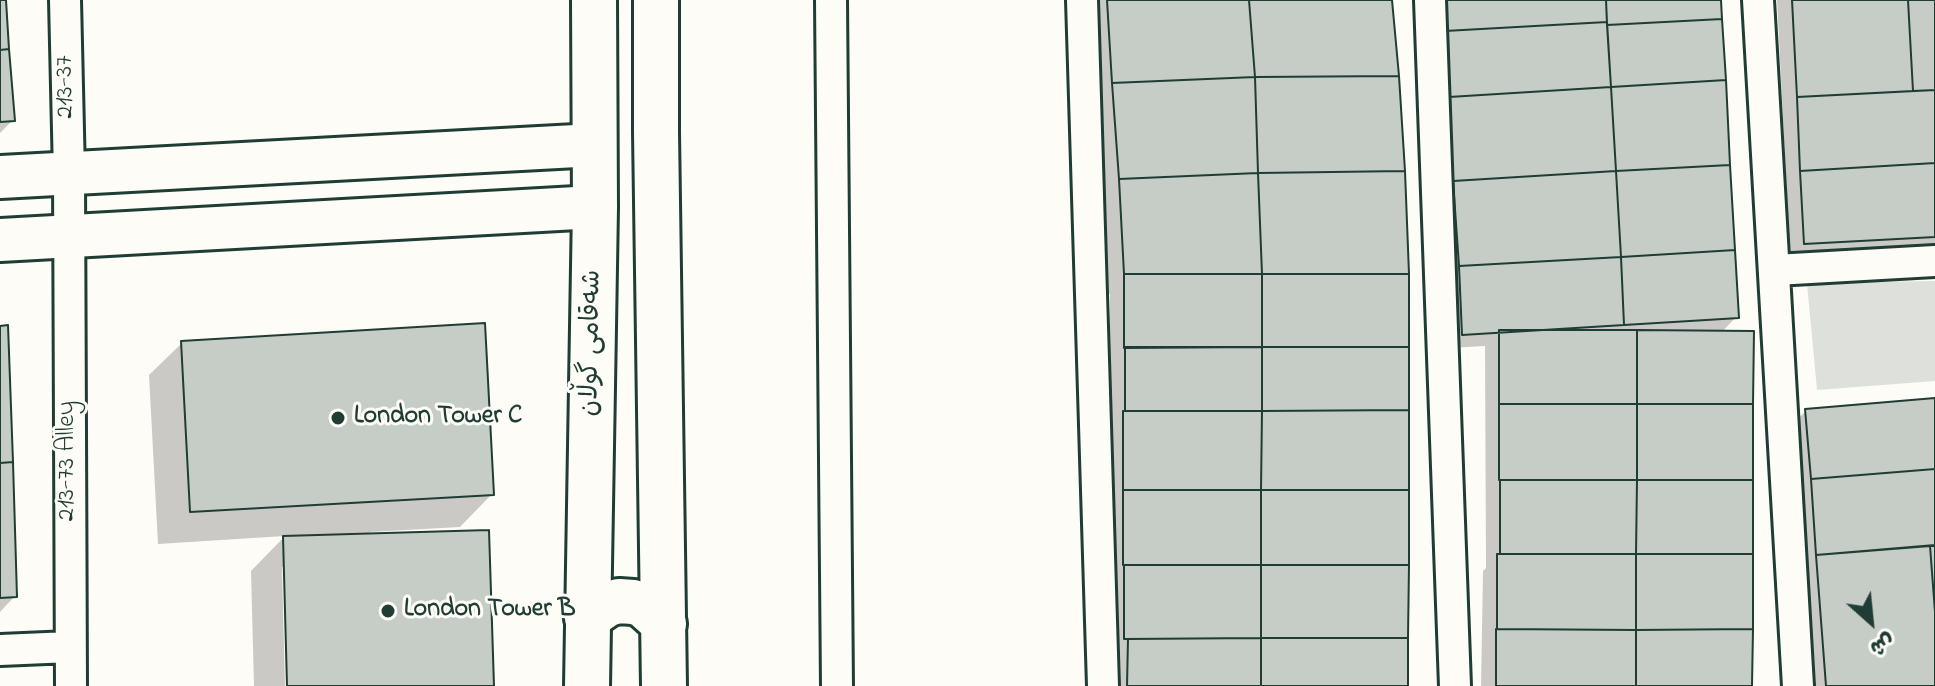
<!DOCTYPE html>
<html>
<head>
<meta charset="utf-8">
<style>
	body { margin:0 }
	#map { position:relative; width:1935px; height:686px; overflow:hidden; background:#fdfcf7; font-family:"Indie Flower","Playpen Sans Arabic",sans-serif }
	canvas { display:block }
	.north { position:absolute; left:1831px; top:582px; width:80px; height:80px; -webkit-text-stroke:6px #fdfcf7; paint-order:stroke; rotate:153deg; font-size:22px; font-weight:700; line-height:32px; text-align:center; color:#1f3d34 }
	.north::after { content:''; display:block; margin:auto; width:28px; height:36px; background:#1f3d34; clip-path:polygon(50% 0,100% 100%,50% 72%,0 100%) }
</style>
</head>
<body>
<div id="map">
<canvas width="1935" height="686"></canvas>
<div class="north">ش</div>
</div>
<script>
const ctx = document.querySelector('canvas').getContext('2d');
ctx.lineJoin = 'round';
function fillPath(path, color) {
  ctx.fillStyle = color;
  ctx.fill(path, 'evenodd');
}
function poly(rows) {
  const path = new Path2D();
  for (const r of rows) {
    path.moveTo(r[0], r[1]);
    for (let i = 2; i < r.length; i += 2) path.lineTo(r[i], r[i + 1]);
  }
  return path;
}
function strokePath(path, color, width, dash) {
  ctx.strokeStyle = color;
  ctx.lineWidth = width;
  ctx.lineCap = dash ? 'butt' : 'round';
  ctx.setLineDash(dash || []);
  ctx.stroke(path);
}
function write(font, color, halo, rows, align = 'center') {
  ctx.font = font + ' "Indie Flower","Playpen Sans Arabic",sans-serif';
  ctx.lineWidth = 6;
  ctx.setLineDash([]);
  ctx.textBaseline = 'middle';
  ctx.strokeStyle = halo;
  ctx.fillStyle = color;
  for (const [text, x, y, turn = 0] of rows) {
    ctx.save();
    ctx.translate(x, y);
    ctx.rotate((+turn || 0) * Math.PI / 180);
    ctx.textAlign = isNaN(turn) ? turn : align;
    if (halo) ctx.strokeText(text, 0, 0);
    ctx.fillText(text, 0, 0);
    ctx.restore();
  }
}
fillPath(poly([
	[1935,281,1935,381,1817,390,1807,283]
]), '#dde0db');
fillPath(poly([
	[0,0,4,0,13,120,0,133],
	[1087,0,1390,0,1406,686,1114,686,1109,579,1110,294,1104,294],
	[1429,0,1719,0,1736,317,1721,333,1750,686,1481,686,1483,571,1486,568,1485,346,1448,348],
	[1777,0,1935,0,1935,250,1790,258],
	[0,328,15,596,0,612],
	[182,343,492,494,460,527,370,532,370,535,492,686,289,686,286,567,282,567,285,686,254,686,251,571,285,536,158,544,149,375],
	[1935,400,1935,686,1811,686,1785,431,1806,411]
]), '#0003');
const building = poly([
	[0,0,6,0,9,49,0,50,0,0],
	[1107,0,1249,0,1255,77,1112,83,1107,0],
	[1249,0,1392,0,1399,76,1255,77,1249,0],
	[1444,0,1606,0,1607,22,1445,31,1444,0],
	[1606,0,1721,0,1722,19,1607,25,1606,0],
	[1792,0,1908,0,1913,91,1797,97,1792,0],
	[1908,0,1935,0,1935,90,1913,91,1908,0],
	[1722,19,1726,80,1611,87,1607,25,1722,19],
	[1607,22,1611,87,1449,97,1445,31,1607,22],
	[9,49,15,121,0,122,0,50,9,49],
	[1399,76,1405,171,1258,173,1255,77,1399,76],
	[1255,77,1258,173,1119,179,1112,83,1255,77],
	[1726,80,1730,165,1616,171,1611,87,1726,80],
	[1611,87,1616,171,1453,181,1449,97,1611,87],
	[1935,90,1935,163,1800,171,1797,97,1935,90],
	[1935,163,1935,237,1804,244,1800,171,1935,163],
	[1730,165,1735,250,1621,257,1616,171,1730,165],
	[1405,171,1409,274,1262,274,1258,173,1405,171],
	[1616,171,1621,257,1459,266,1453,181,1616,171],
	[1258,173,1262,274,1124,274,1119,179,1258,173],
	[1735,250,1739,318,1624,325,1621,257,1735,250],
	[1621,257,1624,325,1462,335,1459,266,1621,257],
	[1124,274,1262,274,1262,347,1124,348,1124,274],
	[1262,274,1409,274,1409,347,1262,347,1262,274],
	[485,323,494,495,190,512,181,341,485,323],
	[8,325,13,462,0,463,0,326,8,325],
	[1499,330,1637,330,1637,404,1499,404,1499,330],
	[1637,330,1754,331,1753,404,1637,404,1637,330],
	[1125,347,1262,347,1262,411,1125,411,1125,347],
	[1262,347,1409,347,1409,410,1262,411,1262,347],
	[1935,398,1935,469,1811,479,1805,409,1935,398],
	[1499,404,1637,404,1637,480,1499,480,1499,404],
	[1637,404,1753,404,1753,480,1637,480,1637,404],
	[1409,410,1409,490,1261,490,1262,411,1409,410],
	[1123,411,1262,411,1261,490,1123,490,1123,411],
	[13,462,17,597,0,598,0,463,13,462],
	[1935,469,1935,545,1816,555,1811,479,1935,469],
	[1500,480,1637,480,1636,554,1500,554,1500,480],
	[1637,480,1753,480,1753,554,1636,554,1637,480],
	[1123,490,1261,490,1261,565,1123,565,1123,490],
	[1261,490,1409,490,1409,565,1261,565,1261,490],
	[489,530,494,686,287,686,283,536,489,530],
	[1930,546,1935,546,1935,612,1930,546],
	[1930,546,1935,612,1935,686,1826,686,1816,555,1930,546],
	[1497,554,1636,554,1636,630,1497,629,1497,554],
	[1636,554,1753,554,1753,629,1636,630,1636,554],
	[1124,565,1261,565,1261,638,1124,639,1124,565],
	[1261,565,1409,565,1408,638,1261,638,1261,565],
	[1496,629,1636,630,1636,686,1496,686,1496,629],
	[1753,629,1752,686,1636,686,1636,630,1753,629],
	[1261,638,1408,638,1408,686,1261,686,1261,638],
	[1261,638,1261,686,1127,686,1128,639,1261,638]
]);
fillPath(building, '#c6cdc7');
strokePath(building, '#1f3d34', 2);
const street = poly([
	[65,0,69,174,71,686],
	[831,0,837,686],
	[1082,0,1103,686],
	[1430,0,1455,686],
	[1758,0,1798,686],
	[1775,270,1935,261],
	[0,650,70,647]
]);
const secondary = poly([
	[0,177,595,145],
	[0,240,595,207]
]);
const primary = poly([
	[656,0,656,132,664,686],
	[587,618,608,604,619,601,633,602,643,605,664,624],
	[587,686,595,207,594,0]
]);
strokePath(street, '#1f3d34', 36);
strokePath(secondary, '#1f3d34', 48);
strokePath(primary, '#1f3d34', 50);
strokePath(street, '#fdfcf7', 30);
strokePath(secondary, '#fdfcf7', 42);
strokePath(primary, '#fdfcf7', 44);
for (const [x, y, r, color] of [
	[338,418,8,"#1f3d34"],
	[388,611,8,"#1f3d34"]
]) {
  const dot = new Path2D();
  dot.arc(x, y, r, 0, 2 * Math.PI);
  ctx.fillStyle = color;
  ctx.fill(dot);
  strokePath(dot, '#fdfcf7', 3);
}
write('26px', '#1f3d34', '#fdfcf7', [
	["213-37",67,87,-91],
	["شەقامی گوڵان",593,343,-89],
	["213-73 Alley",69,461,-90]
]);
write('bold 26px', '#1f3d34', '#fdfcf7', [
	["London Tower C",354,418],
	["London Tower B",404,611]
], 'left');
</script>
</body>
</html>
